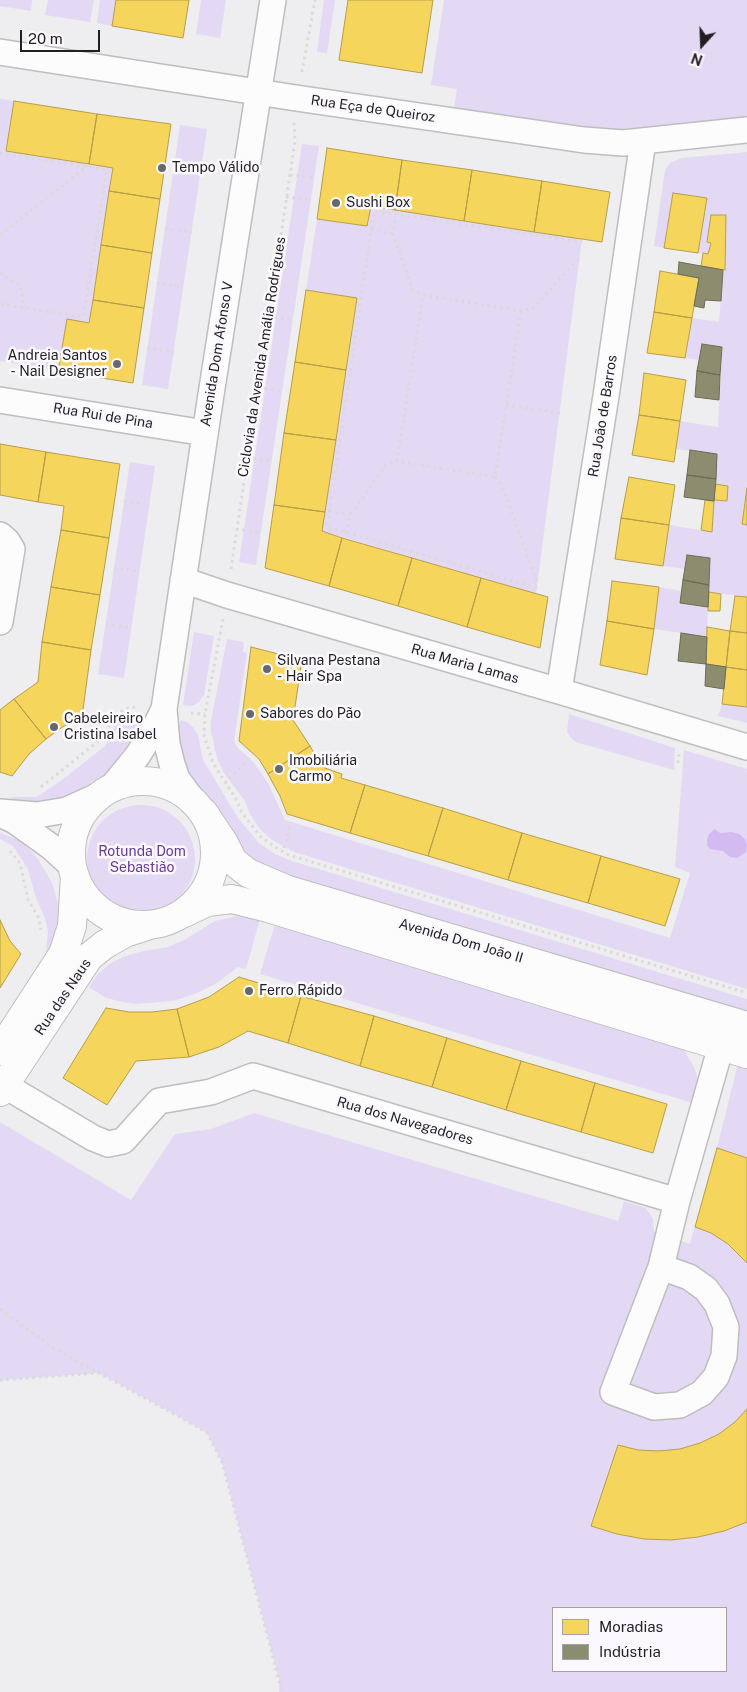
<!DOCTYPE html>
<html>
<head>
<meta charset="utf-8">
<style>
	body { margin:0 }
	#map { position:relative; width:747px; height:1692px; overflow:hidden; background:#eeedef; font-family:"Public Sans",sans-serif }
	canvas { display:block }
	.legend { position:absolute; left:552px; top:1607px; width:175px; height:65px; box-sizing:border-box; background:#fbf9fe; border:1px solid #a3a2a6; margin:0; padding:6px 9px; list-style:none; font-size:15px; color:#201f21 }
	.legend li { display:flex; align-items:center; gap:10px; height:25px }
	.legend b { width:25px; border:1px solid #a3a2a6 }
	.north { position:absolute; left:677px; top:20px; width:50px; height:50px; -webkit-text-stroke:4px #fbf9fe; paint-order:stroke; rotate:200deg; font-size:14px; font-weight:700; line-height:20px; text-align:center; color:#201f21 }
	.north::after { content:''; display:block; margin:auto; width:18px; height:22px; background:#201f21; clip-path:polygon(50% 0,100% 100%,50% 72%,0 100%) }
	.scale { position:absolute; left:20px; top:30px; width:80px; height:22px; box-sizing:border-box; border:2px solid #201f21; border-top:0; padding-left:6px; font-size:15px; line-height:18px; white-space:nowrap; color:#201f21; -webkit-text-stroke:4px #fbf9fe; paint-order:stroke }
</style>
</head>
<body>
<div id="map">
<canvas width="747" height="1692"></canvas>
<ul class="legend">
<li><b style="height:14px;background:#f6d55c"></b>Moradias</li>
<li><b style="height:14px;background:#8c8c6e"></b>Indústria</li>
</ul>
<div class="north">N</div>
<div class="scale">20 m</div>
</div>
<script>
const ctx = document.querySelector('canvas').getContext('2d');
ctx.lineJoin = 'round';
function fillPath(path, color) {
  ctx.fillStyle = color;
  ctx.fill(path, 'evenodd');
}
function poly(rows) {
  const path = new Path2D();
  for (const r of rows) {
    if (r.length === 3) {
      path.moveTo(r[0] + r[2], r[1]);
      path.arc(r[0], r[1], r[2], 0, 2 * Math.PI);
      continue;
    }
    path.moveTo(r[0], r[1]);
    for (let i = 2; i < r.length; i += 2) path.lineTo(r[i], r[i + 1]);
  }
  return path;
}
function strokePath(path, color, width, dash) {
  ctx.strokeStyle = color;
  ctx.lineWidth = width;
  ctx.lineCap = dash ? 'butt' : 'round';
  ctx.setLineDash(dash || []);
  ctx.stroke(path);
}
function write(font, color, halo, rows, align = 'center') {
  ctx.font = font + ' "Public Sans",sans-serif';
  ctx.lineWidth = 5;
  ctx.setLineDash([]);
  ctx.textBaseline = 'middle';
  ctx.strokeStyle = halo;
  ctx.fillStyle = color;
  for (const [text, x, y, turn = 0] of rows) {
    ctx.save();
    ctx.translate(x, y);
    ctx.rotate((+turn || 0) * Math.PI / 180);
    ctx.textAlign = isNaN(turn) ? turn : align;
    if (halo) ctx.strokeText(text, 0, 0);
    ctx.fillText(text, 0, 0);
    ctx.restore();
  }
}
fillPath(poly([
	[0,0,32,0,31,11,0,6],
	[48,0,94,0,90,22,45,15],
	[100,0,116,0,112,26,97,23],
	[201,0,226,0,220,38,196,34],
	[324,0,335,0,327,53,317,52],
	[444,0,747,0,747,119,629,134,585,129,454,109,457,89,431,85],
	[0,99,14,101,6,151,113,168,89,323,67,320,58,371,0,361],
	[180,125,207,129,168,389,142,385],
	[302,144,319,146,256,565,239,562],
	[747,152,747,484,742,523,747,525,747,597,709,592,710,558,687,555,685,569,663,566,669,525,712,532,714,500,727,501,728,486,715,484,717,454,676,449,680,421,718,427,722,347,703,344,699,360,685,358,692,318,719,322,723,270,725,270,726,216,711,216,707,242,711,243,708,254,698,253,707,198,673,193,664,248,654,246,665,170,670,163,682,158],
	[371,206,582,239,536,594,322,531,357,299,306,290,317,219,367,226],
	[130,462,155,466,124,678,98,674],
	[659,587,681,591,680,603,708,607,707,637,654,629],
	[194,632,214,636,204,695,199,702,192,706,183,705],
	[227,639,244,642,243,652,247,653,234,741,236,746,255,764,269,785,285,820,670,938,690,873,675,867,684,750,747,769,747,989,294,852,272,840,259,828,250,814,245,801,224,773,217,758,211,732,211,721],
	[722,704,747,707,747,723,718,716],
	[135,713,144,715,137,741,110,772,93,781,79,792,47,806,9,801,12,797,37,797,62,780,105,746,115,726,121,721,128,715],
	[569,714,675,748,674,770,576,742,571,738,567,732],
	[180,720,187,722,193,727,198,735,203,760,238,818,259,843,275,854,292,861,747,999,747,1016,274,874,255,864,238,849,224,817,214,802,202,791,190,775,183,762,179,731],
	[141,859,54],
	[0,833,16,839,27,847,38,859,52,883,59,907,60,925,57,945,43,960,46,953,48,931,45,918,36,898,28,869,13,846,0,839],
	[237,916,250,917,260,919,246,969,238,967,217,983,197,993,173,1001,135,1004,123,1002,106,998,89,987,99,973,111,963,123,957,139,952,168,947,184,940,215,921],
	[275,924,682,1047,694,1067,697,1075,697,1086,693,1103,260,974],
	[738,1063,747,1065,747,1692,279,1692,279,1679,222,1462,207,1433,187,1421,99,1373,0,1380,0,1122,131,1200,175,1134,211,1129,254,1113,618,1221,624,1201,646,1208,653,1219,654,1232,690,1244,717,1148],
	[553,1608,726,1608,726,1671,553,1671]
]), '#e4d9f4');
fillPath(poly([
	[715,829,720,833,731,832,739,834,745,839,747,845,746,852,737,858,730,857,723,851,710,849,707,845,707,839,709,834]
]), '#d3bbf2');
const homes = poly([
	[116,0,189,0,183,38,112,26,116,0],
	[348,0,433,0,422,73,339,60,348,0],
	[14,101,97,114,89,164,6,151,14,101],
	[97,114,171,124,160,199,109,191,113,168,89,164,97,114],
	[327,148,402,160,395,210,371,206,367,226,317,219,327,148],
	[402,160,472,170,464,221,395,210,402,160],
	[472,170,542,181,534,232,464,221,472,170],
	[542,181,610,192,602,242,534,232,542,181],
	[109,191,160,199,152,253,101,245,109,191],
	[673,193,707,198,698,253,664,248,673,193],
	[711,215,726,215,725,270,701,266,703,253,708,254,711,243,707,242,711,215],
	[101,245,152,253,144,308,93,300,101,245],
	[660,271,699,278,692,318,654,312,660,271],
	[306,290,357,298,346,370,295,362,306,290],
	[93,300,144,308,133,383,58,371,67,319,89,323,93,300],
	[654,312,692,318,685,358,647,353,654,312],
	[295,362,346,370,336,440,284,433,295,362],
	[644,373,686,380,680,421,639,415,644,373],
	[639,415,680,421,674,462,632,455,639,415],
	[284,433,336,440,325,512,274,505,284,433],
	[0,444,46,452,38,502,0,495,0,444],
	[46,452,120,464,109,538,61,530,64,506,38,502,46,452],
	[629,477,675,485,669,525,621,518,629,477],
	[715,484,728,486,727,501,714,500,715,484],
	[747,488,747,525,742,524,747,488],
	[705,500,714,501,712,532,701,530,705,500],
	[274,505,325,512,322,531,342,538,329,586,265,568,274,505],
	[621,518,669,525,663,566,615,559,621,518],
	[61,530,109,538,100,595,51,587,61,530],
	[342,538,412,558,398,606,329,586,342,538],
	[412,558,481,578,467,627,398,606,412,558],
	[481,578,548,597,540,648,467,627,481,578],
	[612,581,659,587,654,629,607,621,612,581],
	[51,587,100,595,91,650,42,642,51,587],
	[709,592,721,594,720,611,708,611,709,592],
	[735,596,747,597,747,633,730,631,735,596],
	[607,621,654,629,647,675,600,665,607,621],
	[707,627,730,631,726,667,706,664,707,627],
	[730,631,747,633,747,670,726,667,730,631],
	[42,642,91,650,82,717,64,726,46,739,14,699,38,682,42,642],
	[251,647,302,660,293,720,310,746,268,774,259,759,239,741,251,647],
	[726,667,747,670,747,707,722,704,726,667],
	[14,699,46,739,29,754,12,776,0,772,0,710,14,699],
	[310,746,322,767,342,774,341,778,365,785,350,833,287,814,280,796,268,774,310,746],
	[365,785,443,808,428,856,350,833,365,785],
	[443,808,522,833,508,880,428,856,443,808],
	[522,833,601,856,588,903,508,880,522,833],
	[601,856,680,879,665,926,588,903,601,856],
	[0,920,10,941,21,954,0,988,0,920],
	[239,977,301,996,288,1043,248,1031,219,1047,189,1057,177,1009,209,997,239,977],
	[301,996,374,1016,360,1066,288,1043,301,996],
	[106,1008,129,1012,152,1012,177,1009,189,1057,136,1061,107,1105,63,1078,106,1008],
	[374,1016,447,1038,432,1087,360,1066,374,1016],
	[447,1038,521,1061,506,1110,432,1087,447,1038],
	[521,1061,595,1083,581,1132,506,1110,521,1061],
	[595,1083,667,1104,653,1153,581,1132,595,1083],
	[717,1148,747,1158,747,1263,728,1244,711,1233,695,1227,717,1148],
	[747,1409,747,1522,724,1531,698,1537,671,1540,644,1539,617,1534,591,1526,618,1445,638,1450,659,1451,680,1449,700,1443,719,1434,735,1422,747,1409]
]);
fillPath(homes, '#f6d55c');
strokePath(homes, '#b69e4a', 1);
const industry = poly([
	[679,262,723,270,721,301,705,300,704,308,694,306,699,278,678,274,679,262],
	[702,344,722,347,720,375,697,371,702,344],
	[697,371,720,375,719,400,695,397,697,371],
	[690,450,717,454,716,479,687,475,690,450],
	[687,475,716,479,714,501,684,497,687,475],
	[687,555,710,558,709,585,683,580,687,555],
	[683,580,709,585,708,607,680,603,683,580],
	[681,633,707,637,706,664,678,661,681,633],
	[706,664,726,667,724,689,705,686,706,664]
]);
fillPath(industry, '#8c8c6e');
strokePath(industry, '#6c6b57', 1);
const minor = poly([
	[0,52,296,98,584,140,623,143,747,130],
	[0,400,205,433],
	[0,535,7,541,12,549,0,622],
	[183,580,227,595,559,691,747,747],
	[559,691,606,396,643,141],
	[112,787,138,755,154,729,164,709],
	[191,798,177,779,172,764,167,744,164,709,210,401,273,0],
	[0,812,37,815,67,810,100,795],
	[2,815,15,821,50,846,72,866],
	[4,1085,93,1138,108,1144,123,1141,159,1101,211,1092,253,1076,677,1201,721,1046],
	[661,1267,689,1277,706,1289,717,1304,726,1327,724,1356,716,1377,702,1393,680,1405,654,1407,613,1392,661,1267,677,1201]
]);
const primary = poly([
	[143,853,72],
	[204,813,224,843,233,861,248,873,288,890,747,1026],
	[184,913,207,902,232,899,268,908,747,1054],
	[0,1051,63,954,72,926,75,876],
	[0,1092,89,957,104,945,125,933,147,926]
]);
strokePath(minor, '#bebdbf', 28);
strokePath(primary, '#bebdbf', 30);
strokePath(poly([
	[302,72,315,0],
	[0,153,107,170,83,317,0,304],
	[175,163,201,167],
	[290,175,315,178],
	[286,197,311,200],
	[396,214,393,234,413,290,423,295],
	[165,229,192,232],
	[371,230,393,234],
	[0,235,86,167],
	[0,273,20,285,24,308],
	[157,283,183,287],
	[521,311,495,477,397,461,423,295,521,311,533,308,580,257],
	[268,317,293,320],
	[147,348,174,352],
	[258,387,282,392],
	[506,405,560,413],
	[247,458,272,461],
	[495,477,503,488,537,582],
	[124,501,150,505],
	[329,511,350,515],
	[236,529,261,533],
	[346,533,350,515,386,465,397,461],
	[114,568,140,571],
	[231,569,295,141,294,122],
	[537,588,327,527,328,521,374,211,582,242],
	[223,619,205,714,204,735,213,763,236,799,242,813,261,837,275,847,289,855,747,993],
	[106,624,131,628],
	[191,713,205,714],
	[678,763,679,754],
	[225,783,250,758],
	[41,787,101,739,115,717,125,709,135,707],
	[284,848,291,822],
	[10,851,20,863,28,900,38,917,41,930],
	[0,1309,53,1348,187,1421,207,1433,222,1462,282,1692],
	[0,1380,99,1373]
]), '#dad9db', 3, [2.5, 4]);
strokePath(minor, '#fcfcfd', 25);
strokePath(primary, '#fcfcfd', 28);
for (const [x, y, r, color] of [
	[162,168,5,"#686769"],
	[336,203,5,"#686769"],
	[117,364,5,"#686769"],
	[267,669,5,"#686769"],
	[250,714,5,"#686769"],
	[54,727,5,"#686769"],
	[279,769,5,"#686769"],
	[249,991,5,"#686769"]
]) {
  const dot = new Path2D();
  dot.arc(x, y, r, 0, 2 * Math.PI);
  ctx.fillStyle = color;
  ctx.fill(dot);
  strokePath(dot, '#fbf9fe', 2);
}
write('14px', '#201f21', '#fbf9fe', [
	["Rua Eça de Queiroz",373,109,8],
	["Avenida Dom Afonso V",217,354,-81],
	["Ciclovia da Avenida Amália Rodrigues",262,357,-81],
	["Rua Rui de Pina",103,416,9],
	["Rua João de Barros",603,416,-81],
	["Rua Maria Lamas",465,664,16],
	["Avenida Dom João II",461,941,16],
	["Rua das Naus",63,997,-56],
	["Rua dos Navegadores",405,1121,16]
]);
write('14px', '#201f21', '#fbf9fe', [
	["Tempo Válido",172,168],
	["Sushi Box",346,203],
	["Andreia Santos",107,356,"right"],
	["- Nail Designer",107,372,"right"],
	["Silvana Pestana",277,661],
	["- Hair Spa",277,677],
	["Sabores do Pão",260,714],
	["Cabeleireiro",64,719],
	["Cristina Isabel",64,735],
	["Imobiliária",289,761],
	["Carmo",289,777],
	["Ferro Rápido",259,991]
], 'left');
write('14px', '#663a94', '#fbf9fe', [
	["Rotunda Dom",142,852],
	["Sebastião",142,868]
]);
</script>
</body>
</html>
